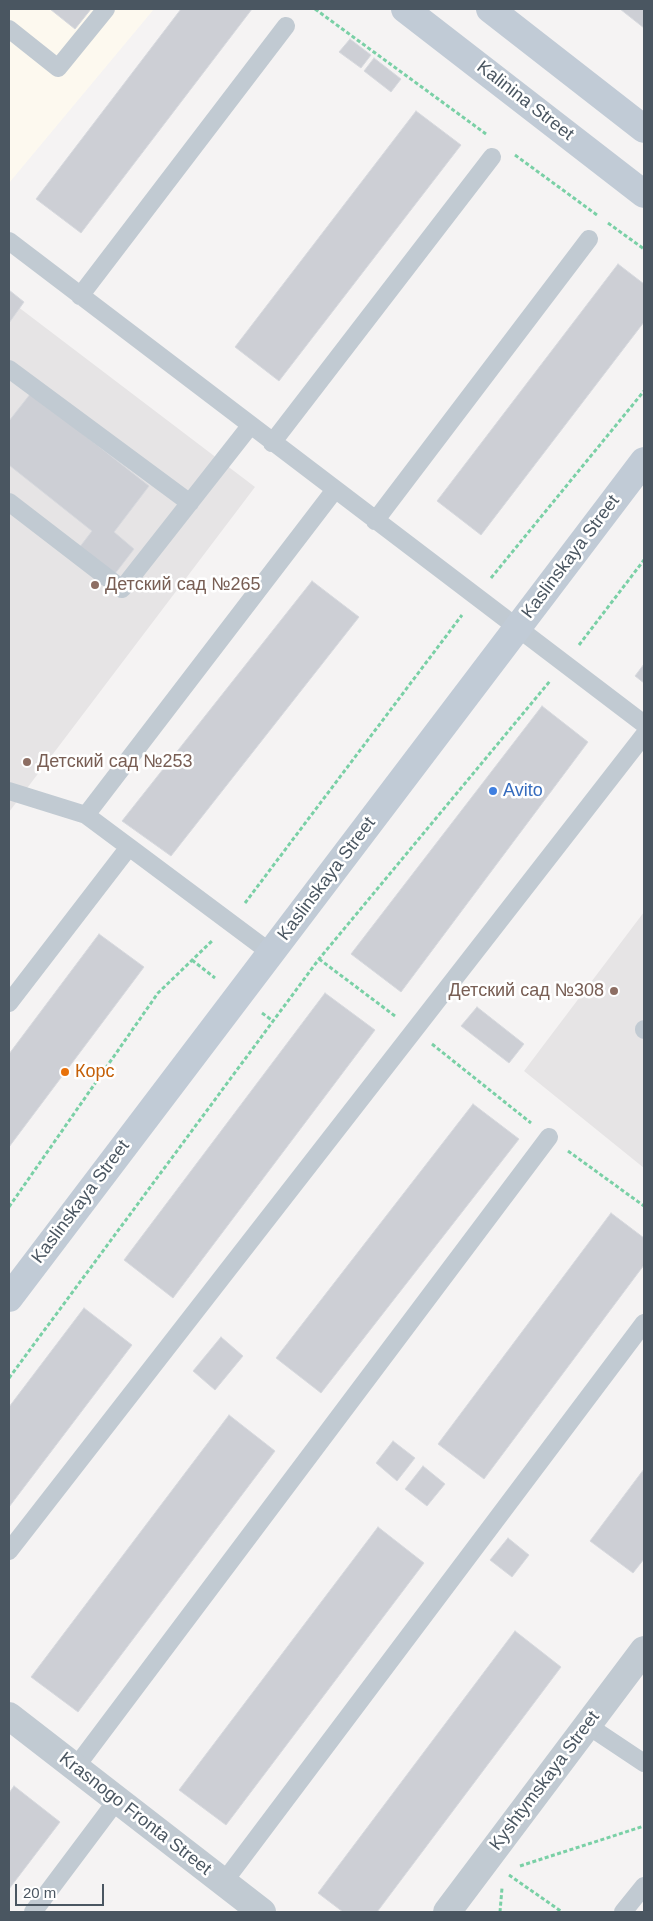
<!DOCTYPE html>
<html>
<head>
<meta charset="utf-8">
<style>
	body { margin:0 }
	#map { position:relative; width:653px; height:1921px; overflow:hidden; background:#f5f3f3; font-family:Helvetica,sans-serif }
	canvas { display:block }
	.frame { position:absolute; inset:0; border:10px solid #4a5661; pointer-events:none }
	.scale { position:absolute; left:15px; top:1884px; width:89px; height:22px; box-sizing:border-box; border:2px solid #4a5661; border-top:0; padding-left:6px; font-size:15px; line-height:18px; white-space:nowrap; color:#4a5661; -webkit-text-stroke:4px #fff; paint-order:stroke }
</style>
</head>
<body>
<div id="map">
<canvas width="653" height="1921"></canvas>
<div class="frame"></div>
<div class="scale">20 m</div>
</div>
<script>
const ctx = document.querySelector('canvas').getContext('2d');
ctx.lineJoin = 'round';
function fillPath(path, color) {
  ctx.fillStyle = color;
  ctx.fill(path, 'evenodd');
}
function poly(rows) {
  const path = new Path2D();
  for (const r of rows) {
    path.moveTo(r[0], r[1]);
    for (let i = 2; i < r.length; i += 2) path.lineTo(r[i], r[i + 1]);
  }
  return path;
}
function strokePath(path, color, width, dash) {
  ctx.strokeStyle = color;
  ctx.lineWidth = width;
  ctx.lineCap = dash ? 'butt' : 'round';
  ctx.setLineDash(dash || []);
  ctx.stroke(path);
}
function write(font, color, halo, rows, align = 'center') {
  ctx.font = font + ' Helvetica,sans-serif';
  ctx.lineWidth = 5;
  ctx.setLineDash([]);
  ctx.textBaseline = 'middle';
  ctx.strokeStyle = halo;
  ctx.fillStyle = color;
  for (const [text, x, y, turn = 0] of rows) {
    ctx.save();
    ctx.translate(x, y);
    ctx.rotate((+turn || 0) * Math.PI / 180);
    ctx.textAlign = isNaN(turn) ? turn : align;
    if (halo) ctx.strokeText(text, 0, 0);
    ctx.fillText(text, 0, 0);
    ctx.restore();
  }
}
fillPath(poly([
	[9,9,154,9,9,183]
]), '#fdf9ef');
fillPath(poly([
	[9,300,255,487,9,812],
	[644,912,644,1168,524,1071]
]), '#e6e4e5');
const building = poly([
	[50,9,91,9,75,29,50,9],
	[181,9,252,9,81,233,36,199,181,9],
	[620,9,644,9,644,28,620,9],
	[350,39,371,55,361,68,339,52,350,39],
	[374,58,401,79,391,92,364,71,374,58],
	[416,111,461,145,279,381,235,347,416,111],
	[618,264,644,284,644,322,481,535,437,501,618,264],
	[9,290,24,302,9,323,9,290],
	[31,393,149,486,114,532,134,549,114,575,79,548,92,531,9,465,9,421,31,393],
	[312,581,359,617,171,856,122,821,312,581],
	[644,664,644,683,635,676,644,664],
	[542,706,588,742,401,992,351,954,542,706],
	[99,934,144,967,9,1147,9,1054,99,934],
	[325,993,375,1030,173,1298,124,1260,325,993],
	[477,1007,524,1044,509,1063,461,1026,477,1007],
	[473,1104,519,1139,321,1393,276,1358,473,1104],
	[611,1213,644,1238,644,1265,484,1479,438,1444,611,1213],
	[84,1308,132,1345,9,1507,9,1407,84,1308],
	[221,1337,243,1356,215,1390,193,1371,221,1337],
	[229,1415,275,1451,78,1712,31,1677,229,1415],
	[393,1441,415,1458,397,1481,376,1463,393,1441],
	[423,1466,445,1484,427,1506,405,1489,423,1466],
	[644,1469,644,1559,633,1573,590,1541,644,1469],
	[378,1527,424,1563,226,1825,179,1790,378,1527],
	[508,1538,529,1555,512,1577,490,1560,508,1538],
	[515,1631,561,1667,377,1912,343,1912,318,1893,515,1631],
	[14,1786,60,1822,9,1889,9,1793,14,1786]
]);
fillPath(building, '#cdcfd5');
strokePath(building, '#d7d9de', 1);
strokePath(poly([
	[315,9,486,134],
	[515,155,597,215],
	[608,223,644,249],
	[491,578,644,391],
	[579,645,644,560],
	[245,903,462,615],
	[319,959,395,1016],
	[192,960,215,978],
	[262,1013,273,1021],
	[432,1044,531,1123],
	[568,1151,644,1206],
	[9,1207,158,993,213,940],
	[9,1378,319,959,550,681],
	[520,1866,644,1826],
	[509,1875,562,1912],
	[500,1912,502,1888]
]), '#7ad0a6', 3, [4, 2.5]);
strokePath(poly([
	[9,29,58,68,106,9],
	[9,241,644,724],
	[80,296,286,26],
	[9,369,190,503],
	[272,443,492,157],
	[9,502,122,589,250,426],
	[375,521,589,239],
	[9,791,86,815],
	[129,847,271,953],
	[9,1003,129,847,86,815,334,491],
	[644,1029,644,1030],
	[9,1551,644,735],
	[587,1725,644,1763],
	[75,1768,549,1137],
	[223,1883,644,1323],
	[33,1912,117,1800],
	[623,1912,644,1886]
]), '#c1cad2', 18);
strokePath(poly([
	[9,1716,262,1912],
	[447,1912,644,1650]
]), '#c1cad2', 28);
strokePath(poly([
	[405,9,644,194],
	[490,9,644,129],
	[9,1298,644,461]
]), '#c1cbd6', 28);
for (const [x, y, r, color] of [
	[95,585,5,"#8d6e63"],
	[27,762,5,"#8d6e63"],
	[493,791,5,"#3f7fe0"],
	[614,991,5,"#8d6e63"],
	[65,1072,5,"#e8710a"]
]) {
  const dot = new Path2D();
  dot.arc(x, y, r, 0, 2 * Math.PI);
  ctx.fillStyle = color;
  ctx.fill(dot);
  strokePath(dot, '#fff', 2);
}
write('18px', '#4a5661', '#fff', [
	["Kalinina Street",525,101,38],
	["Kaslinskaya Street",571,557,-53],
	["Kaslinskaya Street",327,879,-53],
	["Kaslinskaya Street",81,1202,-53],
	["Kyshtymskaya Street",545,1781,-53],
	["Krasnogo Fronta Street",135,1814,38]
]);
write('18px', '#785e54', '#fff', [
	["Детский сад №265",105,585],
	["Детский сад №253",37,762],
	["Детский сад №308",604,991,"right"]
], 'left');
write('18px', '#366cbe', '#fff', [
	["Avito",503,791]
], 'left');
write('18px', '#c56008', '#fff', [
	["Корс",75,1072]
], 'left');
</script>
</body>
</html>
